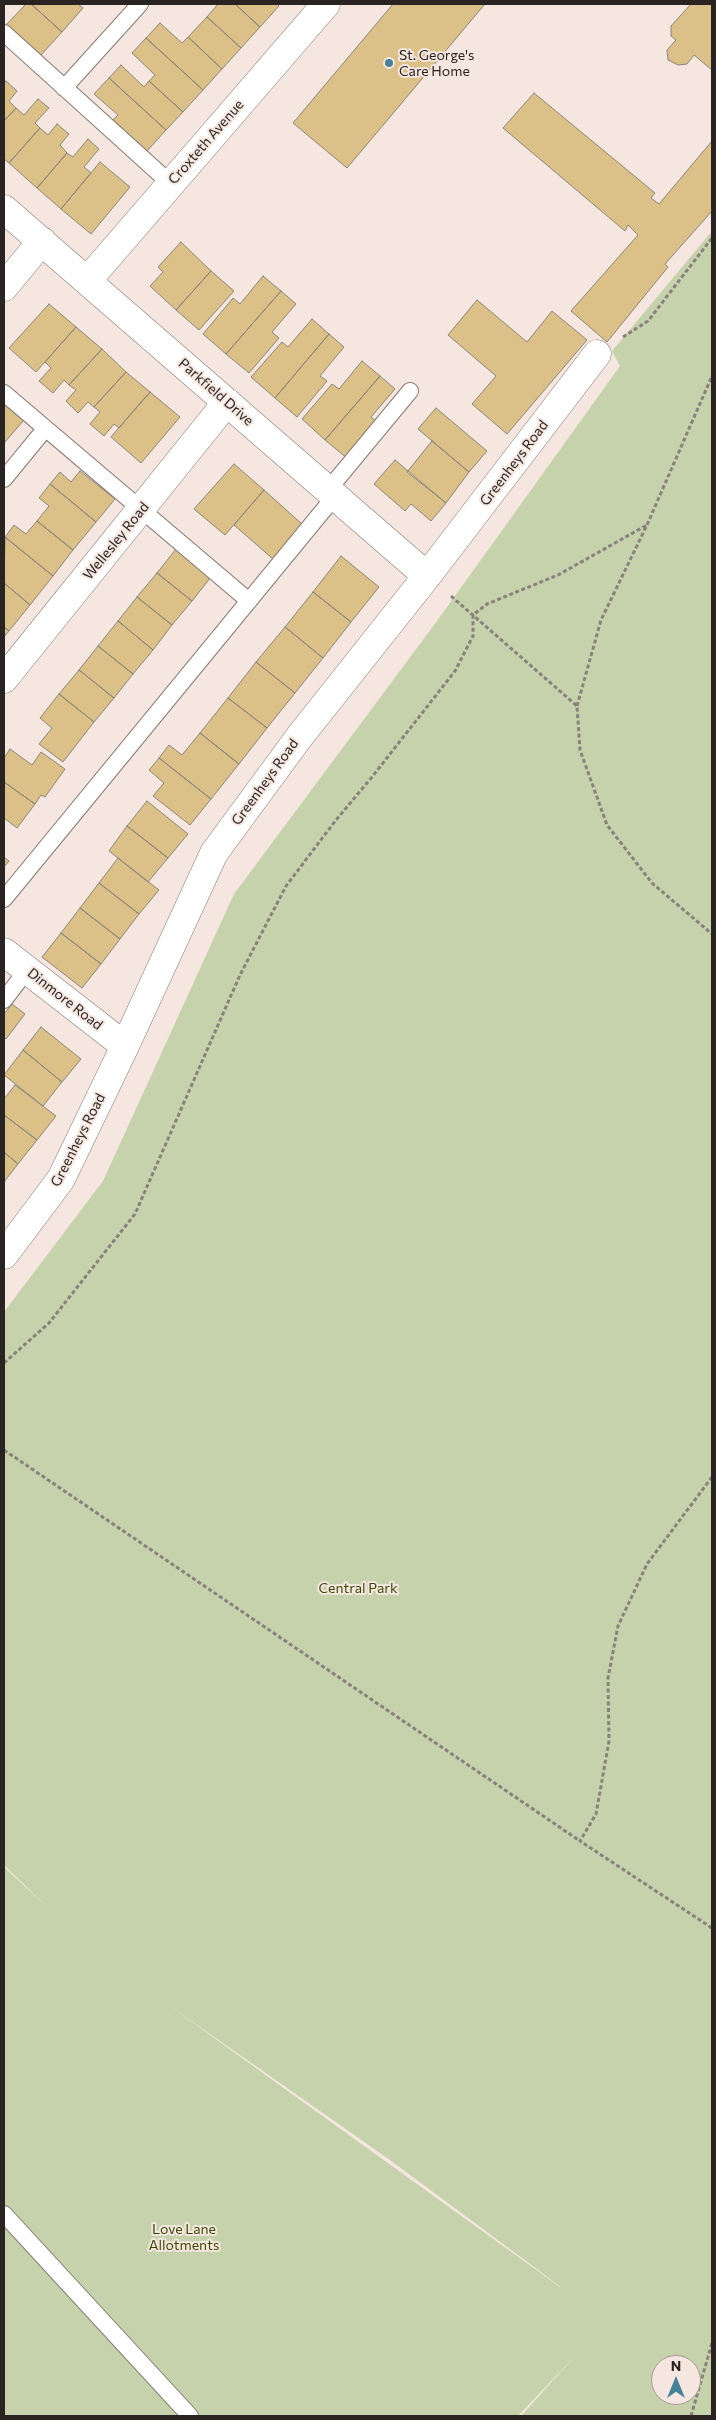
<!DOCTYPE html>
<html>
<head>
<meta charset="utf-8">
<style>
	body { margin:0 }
	#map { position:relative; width:716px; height:2420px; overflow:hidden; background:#f5e7df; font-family:Commissioner,sans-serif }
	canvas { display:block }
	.frame { position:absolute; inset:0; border:5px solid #292421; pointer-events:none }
	.north { position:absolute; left:651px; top:2355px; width:50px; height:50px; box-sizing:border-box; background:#f5e7df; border:1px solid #a39993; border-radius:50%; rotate:0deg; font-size:14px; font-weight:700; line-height:20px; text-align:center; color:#292421 }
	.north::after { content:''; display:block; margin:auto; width:18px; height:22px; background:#448298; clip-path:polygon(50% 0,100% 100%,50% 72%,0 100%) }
</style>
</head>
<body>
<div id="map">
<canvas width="716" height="2420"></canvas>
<div class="frame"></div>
<div class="north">N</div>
</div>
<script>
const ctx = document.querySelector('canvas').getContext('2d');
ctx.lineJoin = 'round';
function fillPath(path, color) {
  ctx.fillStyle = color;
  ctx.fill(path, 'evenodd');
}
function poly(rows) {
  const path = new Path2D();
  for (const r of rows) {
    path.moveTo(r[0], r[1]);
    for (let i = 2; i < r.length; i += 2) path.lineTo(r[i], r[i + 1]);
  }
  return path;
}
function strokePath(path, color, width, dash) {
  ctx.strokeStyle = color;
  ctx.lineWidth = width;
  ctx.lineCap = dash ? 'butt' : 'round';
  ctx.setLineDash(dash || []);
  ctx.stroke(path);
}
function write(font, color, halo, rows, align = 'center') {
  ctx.font = font + ' Commissioner,sans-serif';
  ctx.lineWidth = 4;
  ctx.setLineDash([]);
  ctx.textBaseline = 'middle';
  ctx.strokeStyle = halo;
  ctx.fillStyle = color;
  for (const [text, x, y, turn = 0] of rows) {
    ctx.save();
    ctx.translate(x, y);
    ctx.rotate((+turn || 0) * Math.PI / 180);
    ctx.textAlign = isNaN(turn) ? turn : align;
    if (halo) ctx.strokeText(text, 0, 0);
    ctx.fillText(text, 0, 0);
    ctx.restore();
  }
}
fillPath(poly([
	[712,231,712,2416,521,2416,576,2355,518,2416,4,2416,4,1867,50,1910,4,1865,4,1312,103,1181,234,894,437,621,620,366,612,351],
	[167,2004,390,2160,561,2287,560,2287],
	[661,2365,691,2365,691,2395,661,2395]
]), '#c6d2ab');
const building = poly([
	[26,4,31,4,62,32,41,55,6,25,26,4],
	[31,4,78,4,83,8,62,32,31,4],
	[218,4,235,4,260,27,241,48,207,17,218,4],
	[235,4,277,4,279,6,260,27,235,4],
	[393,4,485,4,347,168,293,123,393,4],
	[691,4,712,4,712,70,694,55,687,64,678,65,668,60,667,50,676,40,671,36,671,26,691,4],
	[207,17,241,48,222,69,188,37,207,17],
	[160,23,182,43,188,37,222,69,203,90,146,38,160,23],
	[146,38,203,90,183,112,149,81,155,75,132,53,146,38],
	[121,65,144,87,149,81,183,112,166,130,109,78,121,65],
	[109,78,166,130,147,151,113,120,118,115,94,94,109,78],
	[6,81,17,91,9,101,16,108,4,121,4,84,6,81],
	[534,93,655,193,651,198,659,204,712,141,712,211,665,264,668,267,607,342,571,311,638,235,628,225,625,231,503,128,534,93],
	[38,99,49,108,35,123,40,128,9,163,4,159,4,121,16,108,24,115,38,99],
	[57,124,69,134,60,145,67,153,37,188,9,163,40,128,48,135,57,124],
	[88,139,99,149,84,167,91,173,61,209,37,188,67,153,73,157,88,139],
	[100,162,130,187,91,234,61,209,100,162],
	[181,242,211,271,176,310,150,286,163,272,158,267,181,242],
	[211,271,234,291,199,330,176,310,211,271],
	[263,276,281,291,226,354,203,334,233,298,240,304,263,276],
	[281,291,296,304,272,332,279,338,249,373,226,354,281,291],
	[477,300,527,342,552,311,587,340,507,434,472,404,496,376,448,335,477,300],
	[49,304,76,327,36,372,9,348,49,304],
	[312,319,329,334,275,398,251,377,282,342,288,347,312,319],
	[76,327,102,349,69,385,64,380,53,393,39,381,51,368,45,362,76,327],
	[329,334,344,347,320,376,327,381,297,417,275,398,329,334],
	[102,349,126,372,94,407,88,402,78,413,66,401,76,390,69,385,102,349],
	[362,361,380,376,325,440,302,419,332,384,339,389,362,361],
	[126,372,150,392,119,428,114,424,104,436,90,424,100,412,94,407,126,372],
	[380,376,395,389,371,417,378,423,348,459,325,440,380,376],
	[150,392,180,417,141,463,111,437,150,392],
	[4,403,24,420,5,442,4,441,4,403],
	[436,408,487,451,469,472,418,429,436,408],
	[432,441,469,472,446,503,407,472,432,441],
	[395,460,446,503,431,521,411,504,405,511,374,484,395,460],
	[234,464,264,490,225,535,194,509,234,464],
	[80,471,115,499,96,522,50,484,60,472,71,482,80,471],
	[50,484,96,522,73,550,37,521,49,506,39,498,50,484],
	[264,490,303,525,273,559,234,525,264,490],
	[37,521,73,550,53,576,5,537,14,525,26,534,37,521],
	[5,537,53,576,30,605,4,583,5,537],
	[176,549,211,577,192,601,157,573,176,549],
	[341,556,379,587,351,622,313,592,341,556],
	[157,573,192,601,172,625,137,597,157,573],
	[4,583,30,605,9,631,4,627,4,583],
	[313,592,351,622,323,658,285,627,313,592],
	[137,597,172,625,153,650,118,621,137,597],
	[118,621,153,650,133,674,98,646,118,621],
	[4,627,9,631,4,637,4,627],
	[285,627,323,658,295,693,256,662,285,627],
	[98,646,133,674,114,698,79,670,98,646],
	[256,662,295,693,267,728,228,698,256,662],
	[79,670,114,698,94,722,59,694,79,670],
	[59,694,94,722,63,762,39,744,52,728,40,718,59,694],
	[228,698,267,728,239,764,200,733,228,698],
	[200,733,239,764,211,799,159,758,169,745,182,755,200,733],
	[10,749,32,765,41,752,65,769,45,797,41,795,35,804,4,782,4,758,10,749],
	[159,758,211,799,190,825,153,796,164,783,149,770,159,758],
	[4,782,35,804,17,828,4,818,4,782],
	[147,801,188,834,168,858,127,826,147,801],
	[127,826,168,858,148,882,109,851,127,826],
	[4,857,9,861,4,867,4,857],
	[118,858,159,890,139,914,99,883,118,858],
	[99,883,139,914,120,939,80,908,99,883],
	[80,908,120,939,101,964,61,933,80,908],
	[61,933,101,964,82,988,42,957,61,933],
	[12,1004,25,1014,6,1039,4,1038,4,1014,12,1004],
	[41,1027,81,1059,62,1082,23,1050,41,1027],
	[23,1050,62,1082,43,1106,4,1075,23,1050],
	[15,1085,56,1116,37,1140,4,1115,4,1099,15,1085],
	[4,1115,37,1140,18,1164,4,1152,4,1115],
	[4,1152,18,1164,4,1182,4,1152]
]);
fillPath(building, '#dbc187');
strokePath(building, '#8a857a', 1);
const service = poly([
	[4,33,171,184],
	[64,88,140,4],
	[4,393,249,601],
	[4,479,45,429],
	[328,490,410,391],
	[4,899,335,496],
	[4,1000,27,970],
	[4,2214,190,2416]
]);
const minor = poly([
	[4,209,427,576],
	[87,281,326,4],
	[4,287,42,241],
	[4,679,227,402],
	[4,952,125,1046],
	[4,1255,61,1179,125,1046,214,853,300,736,427,576,597,354]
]);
strokePath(service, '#857972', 18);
strokePath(minor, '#857972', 29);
strokePath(poly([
	[623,337,648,321,712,238],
	[451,596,577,706,580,750,607,825,652,883,712,934],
	[577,706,601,620,647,525,712,376],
	[4,1363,49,1323,135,1214,240,975,286,886,336,820,372,777,455,671,473,636,473,615,487,604,558,575,647,525],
	[4,1450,580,1841],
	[712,1477,647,1564,618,1626,608,1678,609,1741,596,1814,580,1841,712,1928],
	[691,2416,712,2343]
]), '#8a817c', 3, [4, 2.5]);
strokePath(service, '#fff', 16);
strokePath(minor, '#fff', 28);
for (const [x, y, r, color] of [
	[389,63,5,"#448298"]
]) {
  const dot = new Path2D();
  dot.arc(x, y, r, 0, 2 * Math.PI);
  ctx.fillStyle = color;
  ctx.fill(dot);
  strokePath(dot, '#f5e7df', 2);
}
write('14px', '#292421', '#f5e7df', [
	["St. George's",399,55],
	["Care Home",399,71]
], 'left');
write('14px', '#292421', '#f5e7df', [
	["Croxteth Avenue",206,142,-49],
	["Parkfield Drive",216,392,41],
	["Greenheys Road",514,463,-53],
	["Wellesley Road",116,541,-51],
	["Greenheys Road",265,782,-54],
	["Dinmore Road",65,999,38],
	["Greenheys Road",78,1140,-63]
]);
write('14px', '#3b4904', '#f5e7df', [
	["Central Park",358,1588],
	["Love Lane",184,2229],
	["Allotments",184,2245]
]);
</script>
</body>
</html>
